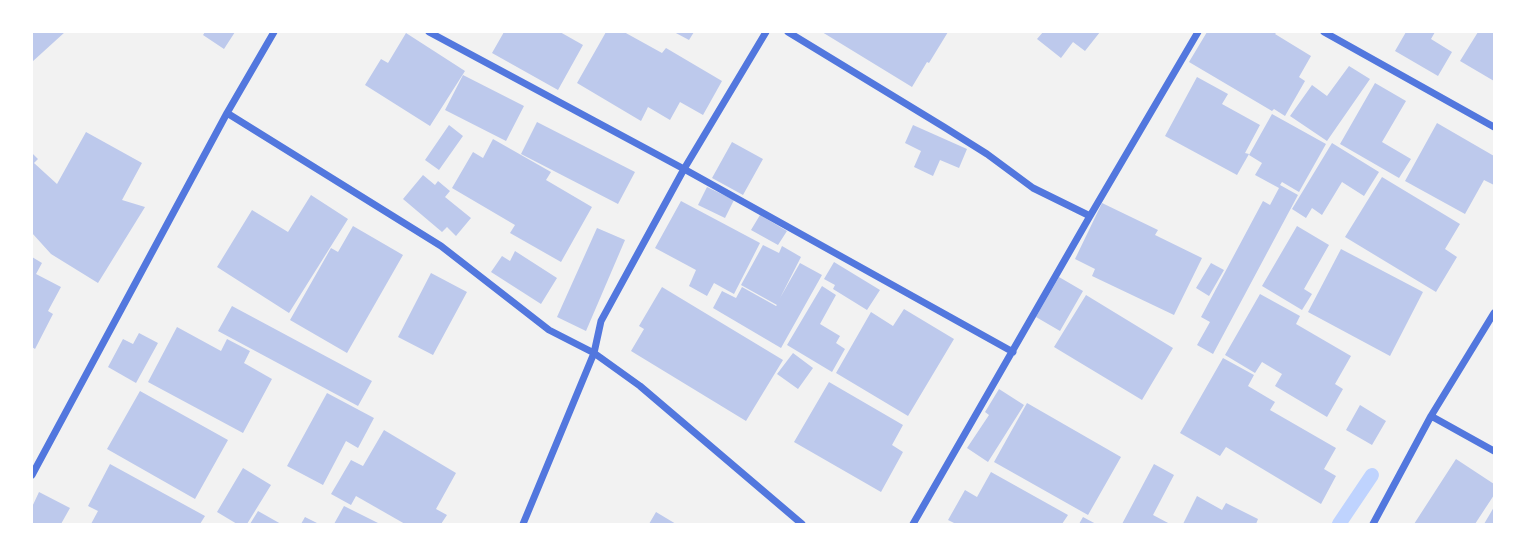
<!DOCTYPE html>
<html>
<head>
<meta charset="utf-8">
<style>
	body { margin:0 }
	#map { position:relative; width:1526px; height:556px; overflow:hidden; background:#f2f2f2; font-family:"Exo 2",sans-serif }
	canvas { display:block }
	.frame { position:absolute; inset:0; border:33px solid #fff; pointer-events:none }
</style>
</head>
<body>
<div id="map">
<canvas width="1526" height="556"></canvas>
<div class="frame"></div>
</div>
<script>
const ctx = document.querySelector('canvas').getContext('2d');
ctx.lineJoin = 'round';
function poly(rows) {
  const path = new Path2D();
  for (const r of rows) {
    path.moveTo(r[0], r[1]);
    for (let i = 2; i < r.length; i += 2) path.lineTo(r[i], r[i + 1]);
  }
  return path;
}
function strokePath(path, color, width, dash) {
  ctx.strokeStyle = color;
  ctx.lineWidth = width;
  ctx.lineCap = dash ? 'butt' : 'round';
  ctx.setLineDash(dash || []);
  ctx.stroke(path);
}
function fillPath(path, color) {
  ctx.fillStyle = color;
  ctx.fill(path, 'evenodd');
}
strokePath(poly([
	[1339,524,1372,475]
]), '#bfd3fe', 14);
fillPath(poly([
	[32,32,65,32,32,62],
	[205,32,235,32,224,49,203,35],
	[504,32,560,32,583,45,558,90,492,53],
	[606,32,624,32,662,53,666,48,722,81,703,115,680,102,670,120,648,107,641,121,577,83],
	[674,32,694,32,689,40],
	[822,32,948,32,929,63,927,62,912,87],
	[1043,32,1100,32,1085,51,1073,42,1061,58,1037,39],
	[1207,32,1277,32,1275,34,1311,56,1299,77,1305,81,1285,116,1274,109,1272,111,1189,62],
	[1406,32,1435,32,1431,39,1452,52,1438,76,1395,51],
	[1478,32,1494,32,1494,81,1460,61],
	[406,33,465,71,430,126,365,85,381,59,388,63],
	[1349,66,1370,79,1327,141,1290,116,1312,85,1327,96],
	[463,75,524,106,506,141,445,110],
	[1197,77,1228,94,1222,104,1260,125,1245,153,1249,154,1237,175,1165,136],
	[1375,83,1406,101,1382,142,1411,159,1399,178,1340,144],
	[1272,114,1326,144,1299,192,1282,182,1280,185,1298,195,1213,354,1197,345,1210,322,1201,317,1263,201,1270,205,1279,188,1255,175,1262,163,1249,155],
	[537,122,635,172,618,204,521,154],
	[1437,123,1494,156,1494,185,1484,180,1465,214,1405,181],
	[449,125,463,136,439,170,425,160],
	[913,125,967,149,959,168,940,160,933,176,914,167,921,151,905,143],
	[86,132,142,163,122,200,145,207,98,283,51,254,32,233,32,153,38,159,34,163,57,184],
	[493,139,551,172,546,180,592,207,561,262,510,233,515,225,452,188,473,152,483,158],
	[732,142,763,159,743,195,712,178],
	[1332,143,1379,172,1364,196,1342,182,1322,215,1312,208,1306,218,1292,209],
	[423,175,435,185,438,181,450,191,445,197,471,218,456,236,447,227,442,232,403,199],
	[1382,177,1460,224,1445,249,1457,257,1436,292,1345,237],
	[707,187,734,200,725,218,698,205],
	[311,195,348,219,289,313,217,267,252,210,288,232],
	[681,201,760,243,734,294,714,283,707,296,689,286,696,270,655,248],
	[1102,203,1158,230,1155,235,1202,258,1174,315,1092,276,1095,269,1075,259],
	[760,215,787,231,778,245,751,230],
	[353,226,403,255,347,353,290,320,331,248,338,252],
	[1297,226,1329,245,1304,289,1312,294,1302,310,1262,286],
	[597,228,625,240,586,331,557,317],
	[763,245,779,253,782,246,801,257,780,298,800,263,822,275,781,348,713,308,722,291,736,298,742,287,776,306,777,305,741,285],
	[1341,249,1423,292,1390,356,1308,312],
	[515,251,557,278,541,304,491,272,502,256,510,261],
	[32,257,42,263,36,274,61,287,48,311,53,314,35,349,32,347],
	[834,262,880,290,867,310,833,289,835,285,824,279],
	[1211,263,1224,270,1209,296,1196,288],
	[431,273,467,292,433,355,398,337],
	[1059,277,1083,291,1060,331,1036,317],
	[822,286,836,295,820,324,840,336,836,343,845,349,832,372,787,345],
	[662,287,783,360,746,421,631,351,644,329,639,326],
	[1260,294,1300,316,1296,324,1351,356,1335,384,1343,389,1327,417,1275,386,1282,374,1262,362,1255,373,1225,355],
	[1086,295,1173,348,1142,400,1054,347],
	[232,306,372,381,358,406,218,331],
	[904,309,954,339,908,416,836,373,871,312,893,326],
	[177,327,221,351,227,339,250,351,244,363,272,379,243,433,148,382],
	[139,333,158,343,136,383,108,367,123,339,133,344],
	[793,353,813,368,798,389,777,374],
	[1223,358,1254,375,1248,386,1275,402,1270,410,1336,448,1324,469,1336,476,1321,504,1226,447,1220,456,1180,433],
	[829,382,903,425,892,445,903,452,881,492,794,442],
	[999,389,1024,405,988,462,967,448,989,415,985,412],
	[140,391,228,440,195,499,107,449],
	[327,393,374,418,358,448,346,441,323,485,287,466],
	[1027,403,1121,457,1088,515,994,462],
	[1360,405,1386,421,1372,445,1346,430],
	[384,430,456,473,436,509,447,515,441,524,405,524,356,496,351,505,331,494,351,460,363,466],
	[1456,459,1494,484,1494,495,1475,524,1414,524],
	[110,464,205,516,200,524,91,524,98,511,88,506],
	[1154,464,1174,475,1153,515,1170,524,1122,524],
	[243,468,271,485,247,524,237,524,217,512],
	[991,472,1068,515,1062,524,956,524,948,520,965,490,977,497],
	[39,492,70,508,61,524,32,524,32,507],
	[1197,496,1222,510,1226,503,1258,519,1256,524,1183,524],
	[344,506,380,524,334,524],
	[1494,507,1494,524,1484,524],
	[258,511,281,524,250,524],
	[656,512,676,524,649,524],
	[305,517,319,524,301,524],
	[1083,517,1096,524,1079,524]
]), '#bdc9ec');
strokePath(poly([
	[429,32,684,169,1013,352],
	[788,32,944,127,987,154,1033,188,1090,216],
	[1324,32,1494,127],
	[227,113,441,246,549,330,594,353,640,386,802,524],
	[1431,416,1494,451],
	[32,475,227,113,274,32],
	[523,524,594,353,601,321,684,169,766,32],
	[913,524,1090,216,1198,32],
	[1373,524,1431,416,1494,313]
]), '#5277de', 7);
</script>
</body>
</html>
